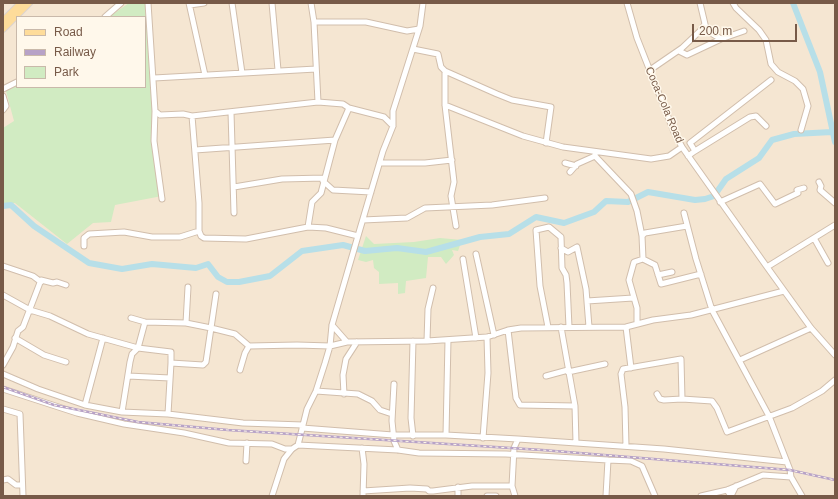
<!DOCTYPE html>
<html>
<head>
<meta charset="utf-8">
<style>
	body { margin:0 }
	#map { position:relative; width:838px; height:499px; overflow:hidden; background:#fdf4e4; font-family:Helvetica,sans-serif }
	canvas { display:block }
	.frame { position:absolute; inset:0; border:4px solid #775a48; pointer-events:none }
	.legend { position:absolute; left:16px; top:16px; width:130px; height:72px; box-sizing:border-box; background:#fff8eb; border:1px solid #c9b9aa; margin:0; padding:5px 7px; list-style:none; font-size:12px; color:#775a48 }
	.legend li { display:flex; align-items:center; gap:8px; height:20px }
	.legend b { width:20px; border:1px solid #c9b9aa }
	.scale { position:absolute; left:692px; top:24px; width:105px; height:18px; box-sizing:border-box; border:2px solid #775a48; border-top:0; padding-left:5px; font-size:12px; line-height:14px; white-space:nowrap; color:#775a48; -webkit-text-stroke:3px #fff8eb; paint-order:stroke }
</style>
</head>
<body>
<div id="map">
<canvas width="838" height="499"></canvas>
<div class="frame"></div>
<ul class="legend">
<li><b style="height:5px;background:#fedc9a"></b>Road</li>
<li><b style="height:5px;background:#b7a2c7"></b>Railway</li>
<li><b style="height:11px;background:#d1ebc2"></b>Park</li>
</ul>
<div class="scale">200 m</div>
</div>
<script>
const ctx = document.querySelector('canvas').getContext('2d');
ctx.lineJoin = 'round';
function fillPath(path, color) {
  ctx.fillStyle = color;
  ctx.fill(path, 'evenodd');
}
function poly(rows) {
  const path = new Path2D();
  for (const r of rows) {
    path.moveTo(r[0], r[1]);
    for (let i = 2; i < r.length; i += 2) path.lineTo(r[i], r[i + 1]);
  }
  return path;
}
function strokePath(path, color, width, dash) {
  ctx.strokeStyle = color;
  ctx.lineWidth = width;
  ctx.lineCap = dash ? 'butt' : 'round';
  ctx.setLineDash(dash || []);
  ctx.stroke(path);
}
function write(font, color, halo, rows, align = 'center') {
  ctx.font = font + ' Helvetica,sans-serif';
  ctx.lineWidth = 3;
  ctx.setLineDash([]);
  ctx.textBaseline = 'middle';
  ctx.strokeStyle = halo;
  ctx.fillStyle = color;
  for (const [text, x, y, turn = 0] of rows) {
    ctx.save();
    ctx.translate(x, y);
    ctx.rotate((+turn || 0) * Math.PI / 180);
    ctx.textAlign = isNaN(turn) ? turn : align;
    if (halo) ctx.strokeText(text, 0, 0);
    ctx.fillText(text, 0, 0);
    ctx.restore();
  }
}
fillPath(poly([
	[3,3,835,3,835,496,3,496],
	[17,17,145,17,145,87,17,87]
]), '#f5e6d2');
fillPath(poly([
	[129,3,147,3,155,111,154,159,162,196,115,205,111,222,93,223,67,244,15,203,3,203,3,128,14,121,6,91,17,83,17,87,145,87,145,17,109,17],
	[366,236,374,244,414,242,440,238,462,240,458,251,452,250,454,255,446,264,441,257,428,257,426,278,406,281,405,293,398,294,398,283,379,284,379,272,374,268,373,260,366,262,358,260]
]), '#d1ebc2');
strokePath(poly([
	[793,3,820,72,835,142],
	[3,206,11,205,34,226,89,263,122,269,152,264,196,268,208,264,218,277,227,282,239,282,270,276,302,251,343,245,365,251,397,248,426,252,480,237,509,234,536,217,564,223,594,212,606,201,628,202,648,192,695,200,705,199,714,196,726,179,759,158,772,140,794,134,832,132]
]), '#b7dfe8', 6);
const minor = poly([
	[148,3,155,111,160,115,183,114,192,116,318,102,343,104,349,108,384,117,393,126],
	[189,3,205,75],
	[232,3,242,73],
	[272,3,278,70],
	[311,3,314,22,318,102],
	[627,3,637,38,674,132,682,147,767,267,811,328,835,355],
	[733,3,736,8,759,30,766,40,771,64,778,72,795,81,803,89,808,106,801,130],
	[190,5,204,3],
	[105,17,121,3],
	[314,22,366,22,407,31,419,29],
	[705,25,711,33,721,39,744,31],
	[413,49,438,54,441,67,445,71,497,94,512,100,551,107,546,143],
	[679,51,687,55,721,39],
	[650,70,682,48,700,31,705,24,700,3],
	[445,71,445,105,454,182,451,196,456,226],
	[154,78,316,69],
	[3,89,17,82],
	[3,96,6,106,3,110],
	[445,105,523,136,563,147,651,159,669,156,682,147],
	[155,111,154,141,162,199],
	[231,112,234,213],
	[192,116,199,203,199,231,201,236,204,238,246,239,308,227,326,228,358,236],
	[195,150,335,140],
	[695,151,750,117,756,116,766,126],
	[595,156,631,194,637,211,642,236],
	[688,156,695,151,690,143,771,80],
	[380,163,425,163,452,160],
	[565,163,576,166],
	[570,172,577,164,595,156,595,154],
	[323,181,333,190,371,192],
	[819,182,821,186,820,190,835,203],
	[234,187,282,179,324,178],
	[720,202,760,184,775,204,798,193,797,190,804,188],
	[684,213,696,259,712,310,769,416,790,470,791,477,802,496],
	[363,220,407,218,425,208,492,205,545,198],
	[308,227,312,202,321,193,335,140,349,108],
	[814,238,828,263],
	[84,246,84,238,89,234,124,232,152,237,180,237,199,231],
	[561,248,568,252,577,247,586,289,589,327],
	[476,254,494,335],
	[463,259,476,338],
	[643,259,655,265,661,284,701,274],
	[3,266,33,276,41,282],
	[767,267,835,225],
	[658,275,672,272],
	[3,295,30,310,50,316,88,334,138,348,171,352,171,363,203,365,206,362,216,294],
	[587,301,633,298],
	[131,318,145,322,186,323,211,328,235,334,249,346,297,345,330,346,347,342,427,341,487,337,508,330,521,328,626,327,653,320,691,315,784,291],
	[186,323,188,287],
	[637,324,637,308,629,280,634,262,643,259,642,236,645,233,687,226],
	[332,325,347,342],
	[548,327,540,286,536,230,549,227,561,237,562,268,566,275,567,283,569,327],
	[561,327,575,406,576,443],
	[626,327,631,368],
	[508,330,516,398,520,405,575,406],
	[15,338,44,355,66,362],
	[427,341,428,309,433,288],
	[740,360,811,328],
	[3,365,13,347,18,331,23,327,41,280,53,283,57,282,66,285],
	[240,370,245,353,249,346],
	[568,372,605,364],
	[3,374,38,389,85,405,103,338],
	[128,376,170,378],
	[546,376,568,370],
	[394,384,392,421,394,441,398,450],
	[3,389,77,413,124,424,184,433,229,443,272,444,285,449,292,449],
	[316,391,358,394,372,401,380,410,392,414],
	[344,394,343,375,346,359,357,342],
	[657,394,660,399,664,400,682,399],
	[85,405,122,412,168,414,243,423,303,425],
	[3,409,20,414,23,496],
	[122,412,130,362,132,354,138,348,145,322],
	[168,414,171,363],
	[302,428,393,435,446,435,518,439],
	[446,435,448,340],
	[413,436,411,418,413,341],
	[483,438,488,373,487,337],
	[298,445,398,450,419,453,506,454,608,460,606,496],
	[626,446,625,407,621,374,623,369,681,359,682,399,712,401,717,408,727,432,792,408,822,391,835,380],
	[362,448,364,464,363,496],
	[608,460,631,461,642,466,655,496],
	[246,461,247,443],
	[3,480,8,479,16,485,22,485],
	[458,487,458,496],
	[727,490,731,496,736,486],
	[363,491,410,488,427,489,429,491,433,491,472,486,512,486],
	[272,496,284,459,292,449,298,445,307,409,316,391,325,363,330,346,332,325,360,229,383,151,393,126,393,111,420,26,423,3],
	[487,496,496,496],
	[515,496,512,486,514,448,518,439,664,449,787,462],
	[701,496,727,490,763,475,791,477]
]);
const major = poly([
	[3,21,21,3],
	[3,29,29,3]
]);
strokePath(minor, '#d1beac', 7);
strokePath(major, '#dcd4cf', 8);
strokePath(minor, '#fff', 5);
strokePath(major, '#fedc9a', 6);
const rail = poly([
	[3,387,54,405,138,422,228,430,542,450,790,470,835,480]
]);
strokePath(rail, '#b7a2c7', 2.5);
strokePath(rail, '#fff8eb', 1, [3]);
write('11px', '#775a48', '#fff8eb', [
	["Coca-Cola Road",664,105,67]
]);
</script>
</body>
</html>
